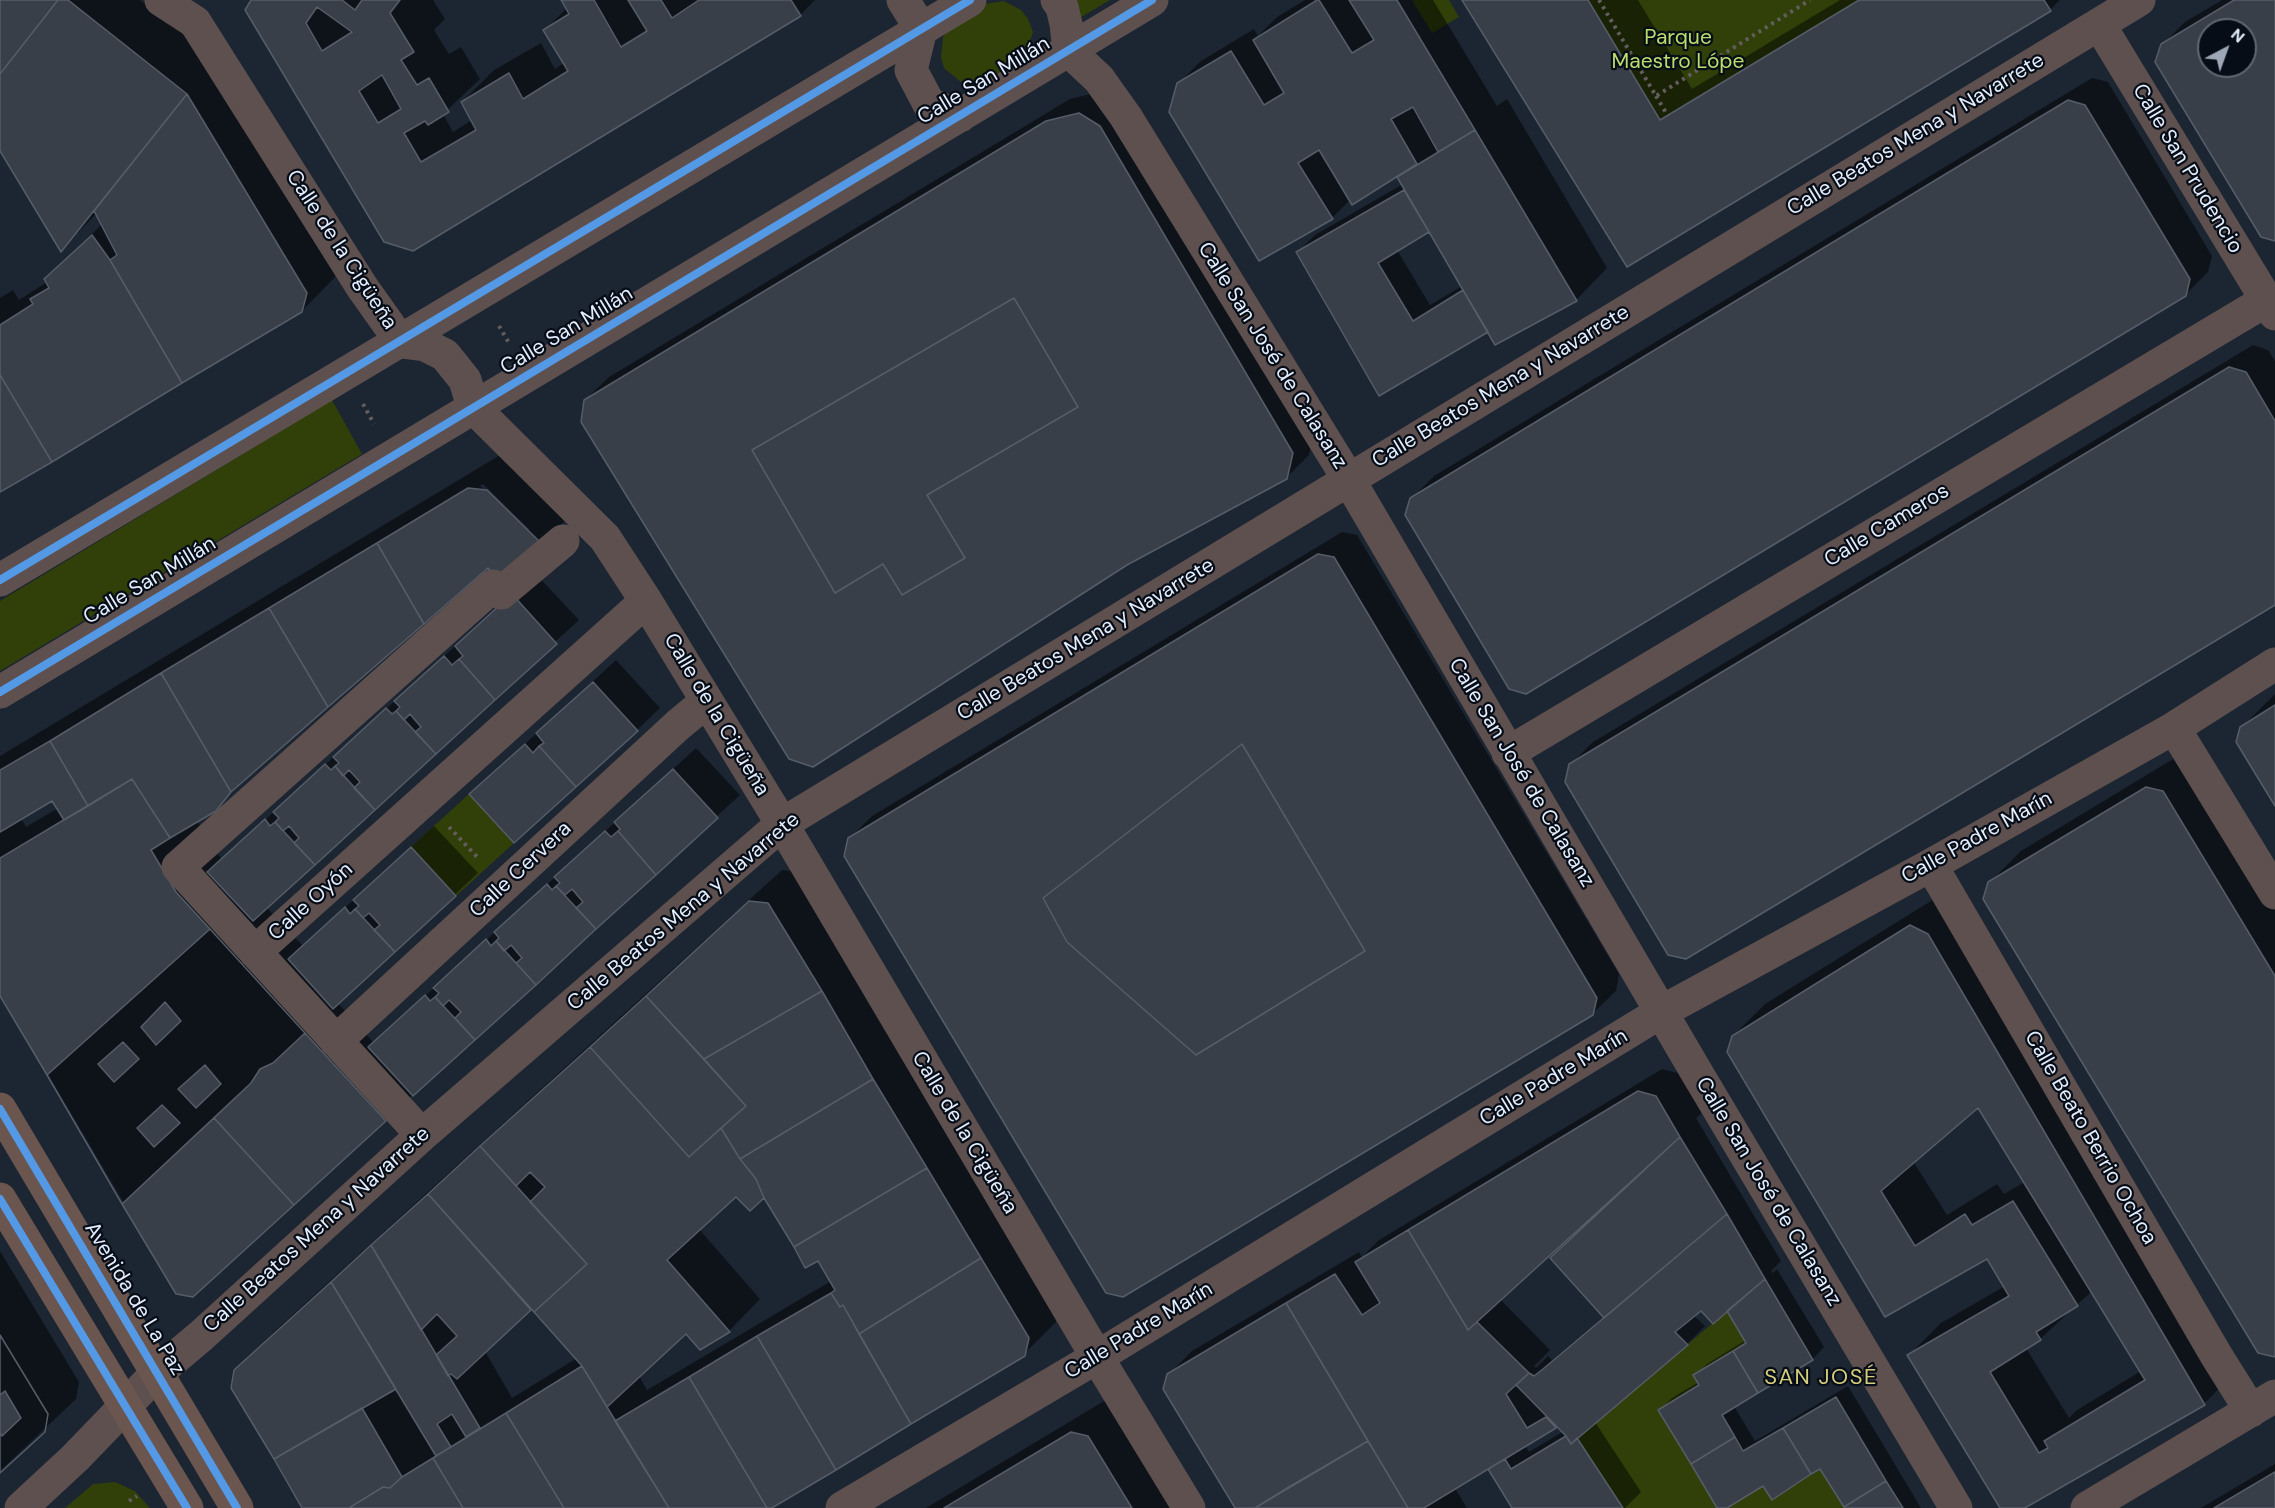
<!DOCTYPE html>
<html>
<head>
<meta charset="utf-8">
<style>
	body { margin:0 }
	#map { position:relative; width:2275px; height:1508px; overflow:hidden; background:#1c2532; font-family:"DM Sans",sans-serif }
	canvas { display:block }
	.north { position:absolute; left:2197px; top:18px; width:60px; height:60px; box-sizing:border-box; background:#060d16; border:2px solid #5e6772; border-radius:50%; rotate:41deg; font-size:16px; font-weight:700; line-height:24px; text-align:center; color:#e3edfd }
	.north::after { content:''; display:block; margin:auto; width:21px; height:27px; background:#9da7b6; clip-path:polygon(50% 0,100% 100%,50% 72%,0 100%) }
</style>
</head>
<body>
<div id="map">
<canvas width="2275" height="1508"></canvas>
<div class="north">N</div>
</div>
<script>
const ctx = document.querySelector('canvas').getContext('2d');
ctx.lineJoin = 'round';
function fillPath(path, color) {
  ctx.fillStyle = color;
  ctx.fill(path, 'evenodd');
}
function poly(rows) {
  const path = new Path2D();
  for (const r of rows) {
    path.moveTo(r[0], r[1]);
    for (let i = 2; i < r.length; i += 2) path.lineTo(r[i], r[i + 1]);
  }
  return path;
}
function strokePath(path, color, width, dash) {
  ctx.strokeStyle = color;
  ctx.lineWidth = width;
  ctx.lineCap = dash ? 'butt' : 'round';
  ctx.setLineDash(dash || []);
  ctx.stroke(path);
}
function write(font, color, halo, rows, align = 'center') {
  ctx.font = font + ' "DM Sans",sans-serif';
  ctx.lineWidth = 4.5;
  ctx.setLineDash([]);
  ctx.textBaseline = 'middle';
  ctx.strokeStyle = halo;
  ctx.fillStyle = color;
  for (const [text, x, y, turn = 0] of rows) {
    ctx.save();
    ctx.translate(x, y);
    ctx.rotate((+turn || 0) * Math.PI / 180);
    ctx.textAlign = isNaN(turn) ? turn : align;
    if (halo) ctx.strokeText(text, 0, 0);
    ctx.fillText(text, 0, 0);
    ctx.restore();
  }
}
fillPath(poly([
	[1067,0,1110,0,1073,22],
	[1412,0,1449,0,1459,17,1432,33],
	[1588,0,1859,0,1660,120],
	[1004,1,1021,10,1028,19,1033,32,1027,51,1016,64,978,84,962,83,944,68,941,57,943,37,948,28,985,4],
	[332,400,362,454,0,671,0,601],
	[469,794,514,843,456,896,411,847],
	[1727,1311,1746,1343,1693,1375,1699,1385,1658,1410,1717,1508,1623,1508,1577,1438],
	[1820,1469,1845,1508,1727,1508,1763,1486,1772,1499],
	[115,1482,135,1491,150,1508,65,1508,93,1484]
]), '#304008');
fillPath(poly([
	[0,0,140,0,219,63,342,270,302,311,0,491,0,298,13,290,19,300,47,282,46,279,102,224,97,213,61,250,0,148],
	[253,0,433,0,445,19,434,30,449,54,461,47,480,79,443,114,453,132,472,120,462,102,494,70,541,43,555,69,565,62,545,30,567,8,562,0,815,0,800,15,412,249],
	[1305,0,1433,0,1497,106,1507,99,1607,268,1576,300,1488,330,1380,394,1298,252,1315,235,1403,184,1397,175,1350,200,1332,218,1178,84,1201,61,1254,29,1258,36,1277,17],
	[1429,230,1462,286,1430,305,1397,250],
	[1464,0,1638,0,1692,89,1840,0,2060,0,2050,10,1627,265],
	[2222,0,2275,0,2275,239,2162,45,2185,22],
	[2209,30,2245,30,2245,66,2209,66],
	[2092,78,2108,82,2212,256,2208,272,2185,295,1411,499,1434,476],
	[1103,91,1315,429,1309,455,1286,478,585,400,609,377,1070,99],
	[2253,345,2268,350,2275,361,2275,603,1570,765,1593,742],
	[510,449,582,504,542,544,488,566,254,770,215,809,197,820,216,852,222,859,535,573,579,620,266,907,303,946,434,826,478,873,338,1003,374,1043,696,748,740,795,293,1204,177,1293,0,993,0,756],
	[483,484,529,529,527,531,480,486],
	[53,799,58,808,26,827,21,818],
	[1342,532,1357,535,1619,974,1616,991,1592,1014,849,839,872,816],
	[616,660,660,708,637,730,471,794],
	[2275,694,2275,803,2242,727],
	[2178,756,2275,893,2275,1356,1989,883,2021,851],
	[782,870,800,872,1060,1306,1056,1322,1024,1354,769,1508,304,1508,235,1371,276,1330],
	[736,1195,764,1196,818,1258,831,1281,647,1390,639,1376,686,1332,729,1331,760,1299,699,1229],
	[531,1308,577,1358,512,1398,485,1351],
	[1942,894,2235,1372,2204,1404,2022,1508,2001,1508,1909,1355,1941,1323,2005,1286,1987,1257,1886,1315,1733,1036,1765,1004],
	[1978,1105,2025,1182,2004,1194,1997,1184,1947,1215,1913,1161],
	[2092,1291,2141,1371,2077,1410,2069,1418,2026,1348,2040,1339],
	[1662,1069,1678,1073,1702,1113,1696,1118,1781,1261,1771,1271,1773,1273,1777,1269,1824,1347,1813,1359,1734,1406,1755,1441,1848,1386,1921,1508,1846,1508,1820,1466,1764,1484,1724,1508,1719,1508,1660,1410,1672,1398,1699,1382,1695,1376,1707,1364,1746,1340,1729,1312,1702,1309,1693,1315,1705,1326,1687,1344,1595,1422,1641,1492,1625,1508,1514,1508,1488,1467,1455,1488,1467,1508,1237,1508,1169,1374,1192,1351,1359,1252,1362,1257,1379,1240],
	[1600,1208,1602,1210,1605,1316,1552,1360,1548,1356,1536,1368,1534,1366,1550,1350,1500,1299],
	[1558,1425,1564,1431,1529,1452,1525,1445],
	[0,1251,79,1382,76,1399,0,1471],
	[1104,1401,1120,1405,1182,1508,926,1508],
	[2275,1464,2275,1508,2201,1508]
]), '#0007');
const building = poly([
	[0,0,58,0,0,74,0,0],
	[58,0,68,0,187,94,61,252,0,151,0,74,58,0],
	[251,0,342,0,355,10,362,0,400,0,390,13,414,52,401,60,417,85,429,78,449,112,428,125,425,121,404,133,421,162,476,130,461,102,509,73,523,99,568,71,543,30,569,14,561,0,594,0,621,47,647,31,628,0,661,0,672,18,699,0,791,0,801,16,413,251,384,242,245,10,251,0],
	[317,7,352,32,322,51,306,23,317,7],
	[382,75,401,109,378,123,359,91,382,75],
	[1317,0,1319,0,1352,53,1374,40,1349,0,1397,0,1475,130,1438,152,1413,107,1391,119,1417,164,1352,205,1319,150,1298,163,1333,219,1259,261,1169,112,1177,83,1231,51,1264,105,1284,93,1253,40,1317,0],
	[1462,0,1588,0,1660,120,1859,0,2044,0,2051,11,1627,267,1462,0],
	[2234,0,2275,0,2275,241,2261,237,2155,62,2161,44,2234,0],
	[2209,30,2245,30,2245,66,2209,66,2209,30],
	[187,94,307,293,302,312,182,383,110,260,117,255,94,211,187,94],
	[2068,100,2085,105,2190,279,2186,296,1526,694,1509,689,1405,515,1410,498,2068,100],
	[1079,113,1100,126,1293,453,1287,479,1127,565,813,767,789,759,581,422,584,400,1046,121,1079,113],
	[1014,298,1078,407,927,495,965,558,902,595,883,564,835,593,752,450,1014,298],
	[1475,130,1577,301,1495,345,1397,177,1475,130],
	[1404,190,1429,232,1378,263,1413,321,1463,290,1488,332,1379,396,1296,252,1404,190],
	[92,235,110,260,182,383,52,462,0,375,0,325,33,304,30,299,49,288,44,279,92,235],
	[1014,298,1078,407,927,495,965,558,902,595,883,564,835,593,752,450,1014,298],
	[2229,367,2246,372,2275,421,2275,605,1686,959,1668,955,1565,782,1569,764,2229,367],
	[0,375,52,462,0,492,0,375],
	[468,488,487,490,543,545,501,582,488,568,424,624,377,543,468,488],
	[377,543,424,624,328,707,269,608,377,543],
	[1318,554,1334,557,1597,998,1593,1015,1123,1297,1106,1293,844,856,848,838,1318,554],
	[1242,744,1365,951,1196,1055,1067,942,1043,898,1242,744],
	[512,594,557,644,495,700,459,659,463,656,455,646,512,594],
	[269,608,328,707,231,792,161,673,269,608],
	[444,656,452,665,459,659,495,700,436,754,415,732,421,727,410,714,404,720,396,711,400,707,394,701,444,656],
	[161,673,231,792,216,811,170,838,132,779,88,806,50,741,161,673],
	[593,682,638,731,576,787,539,746,544,743,536,733,593,682],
	[2275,705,2275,806,2236,742,2240,727,2275,705],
	[386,708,392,714,396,711,436,754,375,810,354,788,360,782,349,770,343,776,335,766,339,763,333,757,386,708],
	[50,741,88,806,64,820,52,801,0,832,0,770,50,741],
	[525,744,533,753,539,746,576,787,514,843,469,794,525,744],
	[1242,744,1365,951,1196,1055,1067,942,1043,898,1242,744],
	[325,764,331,770,335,766,375,810,315,865,294,843,299,838,289,826,283,831,275,822,279,818,273,812,325,764],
	[673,769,718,818,656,875,618,831,620,829,614,822,673,769],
	[132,779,170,838,151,850,176,892,210,929,47,1075,0,996,0,858,132,779],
	[2146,787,2163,791,2275,976,2275,1357,2258,1353,1983,899,1988,882,2146,787],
	[265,819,270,826,275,822,315,865,253,921,207,872,265,819],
	[605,831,611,837,618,831,656,875,596,929,576,908,583,902,572,889,565,895,556,886,560,883,554,877,605,831],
	[411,847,456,896,395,952,374,930,380,925,369,913,363,918,355,909,359,906,353,900,411,847],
	[547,884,552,890,556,886,596,929,536,985,516,963,522,958,511,945,504,951,496,941,499,938,494,932,547,884],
	[749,901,768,903,822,991,704,1059,646,996,749,901],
	[345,907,350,914,355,909,395,952,333,1009,288,959,345,907],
	[1910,925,1928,934,2205,1405,2025,1508,2000,1508,1907,1355,2009,1296,1987,1259,1885,1317,1727,1052,1732,1036,1910,925],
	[1978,1108,2145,1380,2044,1441,2048,1448,2039,1453,1990,1372,2041,1340,2036,1332,2078,1306,2013,1201,1972,1225,1965,1214,1915,1246,1881,1191,1978,1108],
	[210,929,305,1033,273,1063,260,1069,251,1083,122,1204,47,1075,210,929],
	[165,1002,181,1021,156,1045,141,1027,165,1002],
	[123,1042,139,1059,114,1082,98,1064,123,1042],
	[205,1065,221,1084,196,1108,178,1089,205,1065],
	[162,1105,180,1123,154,1147,137,1128,162,1105],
	[210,929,305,1033,273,1063,260,1069,251,1083,122,1204,47,1075,210,929],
	[486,939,491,946,496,941,536,985,475,1040,455,1018,461,1012,449,1000,443,1006,435,997,439,993,433,988,486,939],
	[822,991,873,1079,740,1159,721,1128,746,1106,704,1059,822,991],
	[425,995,430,1001,435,997,475,1040,413,1096,368,1047,425,995],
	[646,996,746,1106,689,1157,590,1047,646,996],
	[305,1033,386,1121,294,1205,214,1118,251,1083,260,1069,273,1063,305,1033],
	[590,1047,689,1157,721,1128,740,1159,756,1179,764,1198,750,1211,736,1197,667,1260,730,1332,700,1350,686,1334,607,1407,582,1366,534,1312,587,1264,530,1202,545,1187,530,1172,516,1186,480,1146,590,1047],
	[873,1079,927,1168,794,1247,764,1198,756,1179,740,1159,873,1079],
	[1638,1091,1656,1096,1680,1137,1468,1330,1408,1230,1638,1091],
	[214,1118,294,1205,193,1297,176,1294,122,1204,214,1118],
	[1680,1137,1727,1214,1604,1318,1550,1258,1680,1137],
	[480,1146,587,1264,534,1312,428,1194,480,1146],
	[927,1168,981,1258,859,1334,843,1305,840,1307,831,1293,835,1290,818,1261,805,1268,794,1247,927,1168],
	[428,1194,531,1310,457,1379,451,1374,448,1376,436,1355,457,1336,437,1314,421,1330,371,1245,428,1194],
	[1727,1214,1765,1279,1713,1324,1701,1311,1675,1332,1688,1345,1571,1444,1566,1436,1516,1385,1529,1373,1534,1376,1543,1369,1727,1214],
	[1408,1230,1468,1330,1477,1322,1529,1373,1506,1394,1527,1428,1546,1417,1556,1428,1424,1508,1408,1508,1286,1303,1335,1274,1362,1315,1380,1303,1355,1262,1408,1230],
	[371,1245,480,1428,466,1437,452,1414,437,1424,451,1447,436,1456,331,1282,371,1245],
	[981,1258,1029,1338,1025,1356,911,1424,859,1334,981,1258],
	[1765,1279,1813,1360,1758,1393,1733,1351,1746,1343,1727,1311,1765,1279],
	[331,1282,396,1389,274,1459,231,1388,234,1370,331,1282],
	[831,1293,840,1307,843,1305,911,1424,836,1470,757,1336,831,1293],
	[1286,1303,1368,1441,1255,1508,1235,1508,1163,1389,1167,1374,1286,1303],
	[0,1335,48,1414,45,1432,0,1473,0,1433,2,1436,21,1418,5,1391,0,1395,0,1335],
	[0,1335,48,1414,45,1432,0,1473,0,1335],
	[757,1336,836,1470,772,1508,767,1508,689,1377,757,1336],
	[1733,1351,1758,1393,1722,1415,1735,1437,1691,1464,1658,1410,1699,1385,1693,1375,1733,1351],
	[582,1366,607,1407,669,1508,564,1508,506,1413,582,1366],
	[689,1377,767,1508,669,1508,615,1421,689,1377],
	[1836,1397,1886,1481,1844,1507,1820,1469,1811,1474,1783,1428,1836,1397],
	[362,1408,402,1477,390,1488,383,1487,349,1508,302,1508,274,1459,362,1408],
	[506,1413,564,1508,463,1508,433,1458,506,1413],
	[1783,1428,1811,1474,1772,1500,1763,1486,1727,1508,1717,1508,1691,1464,1735,1437,1743,1451,1783,1428],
	[1071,1432,1088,1436,1132,1508,944,1508,1071,1432],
	[1566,1436,1571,1444,1577,1438,1623,1508,1512,1508,1488,1469,1505,1459,1511,1469,1566,1436],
	[1368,1441,1408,1508,1255,1508,1289,1487,1368,1441],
	[433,1458,463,1508,349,1508,383,1487,390,1488,402,1477,433,1458],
	[2275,1472,2275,1508,2214,1508,2275,1472],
	[1886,1481,1903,1508,1845,1508,1844,1507,1886,1481]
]);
fillPath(building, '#383f49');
strokePath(building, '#555d68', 1.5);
strokePath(poly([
	[1599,0,1656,96,1810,0],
	[1656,96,1668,116],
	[499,326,509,343],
	[363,404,374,424],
	[449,827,479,859],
	[129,1501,137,1496]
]), '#635d5e', 4, [3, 4.5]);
strokePath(poly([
	[161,0,195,22,362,287,401,342,425,345,445,355,465,380,473,407,605,538,646,601,782,824,1097,1357,1189,1508],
	[903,0,921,29,911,70,929,104,960,116],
	[1057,0,1062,7,1066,24,1069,51],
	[2099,24,2275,314],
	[1069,51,1099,79,1126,117,1349,480,1697,1073,1956,1508],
	[0,580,970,0],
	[0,692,1152,0],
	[2174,728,2275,893],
	[1508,753,2267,300],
	[1931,865,2216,1355,2251,1411],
	[255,952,646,601],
	[336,1041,678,725,707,701],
	[422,1135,178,867,493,586,501,593,563,541],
	[21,1508,75,1458,157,1373,201,1336,422,1135,782,824,2139,0],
	[842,1508,1097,1357,1661,1012,1931,865,2174,728,2275,664],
	[2087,1508,2275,1396]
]), '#5e504e', 33);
strokePath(poly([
	[0,1109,237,1508],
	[0,1199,187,1508]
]), '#6a554f', 33);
strokePath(poly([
	[0,580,970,0],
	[0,692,1152,0],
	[0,1109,237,1508],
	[0,1199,187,1508]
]), '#5399e6', 8);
write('21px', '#bade6d', '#060d16', [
	["Parque",1678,38],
	["Maestro Lópe",1678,62]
]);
write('21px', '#e3edfd', '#060d16', [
	["Calle San Millán",984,81,-31],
	["Calle Beatos Mena y Navarrete",1916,135,-31],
	["Calle San Prudencio",2187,169,59],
	["Calle de la Cigüeña",341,250,57],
	["Calle San Millán",567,331,-31],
	["Calle San José de Calasanz",1272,356,58],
	["Calle Beatos Mena y Navarrete",1501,387,-31],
	["Calle Cameros",1887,526,-31],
	["Calle San Millán",150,581,-31],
	["Calle Beatos Mena y Navarrete",1086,640,-31],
	["Calle de la Cigüeña",716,715,59],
	["Calle San José de Calasanz",1521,773,59],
	["Calle Padre Marín",1977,838,-29],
	["Calle Cervera",521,870,-43],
	["Calle Oyón",311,902,-42],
	["Calle Beatos Mena y Navarrete",684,912,-40],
	["Calle Padre Marín",1554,1078,-31],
	["Calle de la Cigüeña",964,1133,59],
	["Calle Beato Berrio Ochoa",2090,1138,60],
	["Calle San José de Calasanz",1768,1192,59],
	["Calle Beatos Mena y Navarrete",317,1230,-42],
	["Avenida de La Paz",134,1299,59],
	["Calle Padre Marín",1139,1331,-31]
]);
ctx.letterSpacing = '1.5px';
write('22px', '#d5cd7e', '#060d16', [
	["SAN JOSÉ",1821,1378]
]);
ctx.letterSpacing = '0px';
</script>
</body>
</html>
